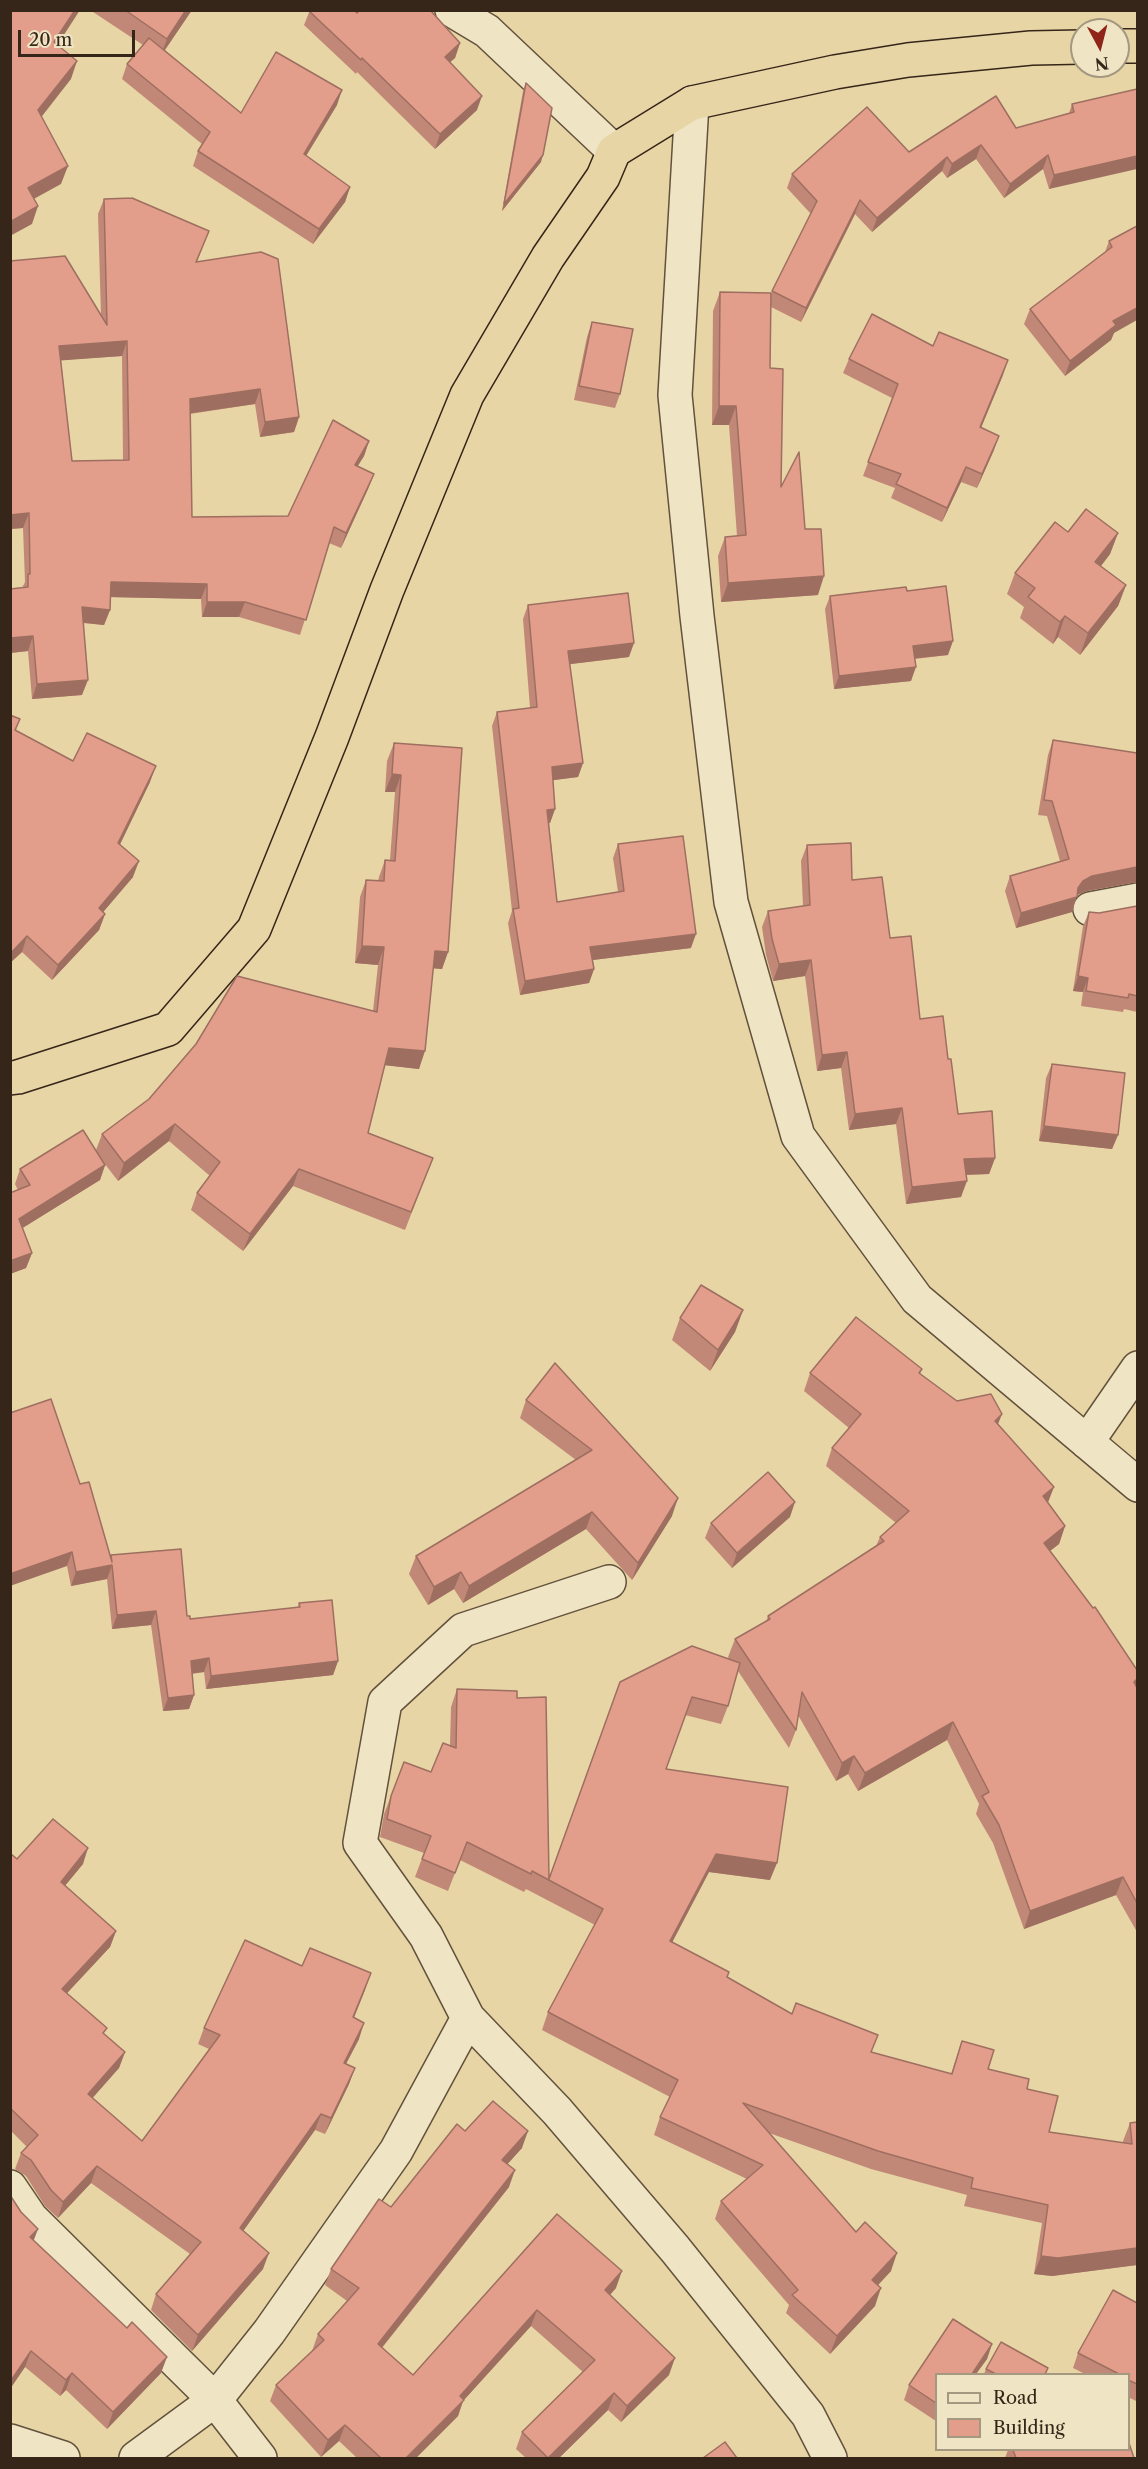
<!DOCTYPE html>
<html>
<head>
<meta charset="utf-8">
<style>
	body { margin:0 }
	#map { position:relative; width:1148px; height:2469px; overflow:hidden; background:#e7d5a5; font-family:"Libre Caslon Text",serif }
	canvas { display:block }
	.frame { position:absolute; inset:0; border:12px solid #362519; pointer-events:none }
	.legend { position:absolute; left:935px; top:2373px; width:195px; height:78px; box-sizing:border-box; background:#efe4c4; border:2px solid #a59880; margin:0; padding:8px 10px; list-style:none; font-size:18px; color:#362519 }
	.legend li { display:flex; align-items:center; gap:12px; height:30px }
	.legend b { width:30px; border:2px solid #a59880 }
	.north { position:absolute; left:1070px; top:18px; width:60px; height:60px; box-sizing:border-box; background:#efe4c4; border:2px solid #a59880; border-radius:50%; rotate:173deg; font-size:16px; font-weight:700; line-height:24px; text-align:center; color:#362519 }
	.north::after { content:''; display:block; margin:auto; width:21px; height:27px; background:#8f2418; clip-path:polygon(50% 0,100% 100%,50% 72%,0 100%) }
	.scale { position:absolute; left:18px; top:30px; width:117px; height:27px; box-sizing:border-box; border:3px solid #362519; border-top:0; padding-left:8px; font-size:18px; line-height:21px; white-space:nowrap; color:#362519; -webkit-text-stroke:4px #efe4c4; paint-order:stroke }
</style>
</head>
<body>
<div id="map">
<canvas width="1148" height="2469"></canvas>
<div class="frame"></div>
<ul class="legend">
<li><b style="height:8px;background:#efe4c4"></b>Road</li>
<li><b style="height:16px;background:#e29e8a"></b>Building</li>
</ul>
<div class="north">N</div>
<div class="scale">20 m</div>
</div>
<script>
const ctx = document.querySelector('canvas').getContext('2d');
ctx.lineJoin = 'round';
function poly(rows) {
  const path = new Path2D();
  for (const r of rows) {
    path.moveTo(r[0], r[1]);
    for (let i = 2; i < r.length; i += 2) path.lineTo(r[i], r[i + 1]);
  }
  return path;
}
function strokePath(path, color, width, dash) {
  ctx.strokeStyle = color;
  ctx.lineWidth = width;
  ctx.lineCap = dash ? 'butt' : 'round';
  ctx.setLineDash(dash || []);
  ctx.stroke(path);
}
function fillPath(path, color) {
  ctx.fillStyle = color;
  ctx.fill(path, 'evenodd');
}
const minor = poly([
	[452,10,487,31,614,151],
	[1090,909,1138,900],
	[1087,1442,1138,1368],
	[609,1582,463,1630,385,1702,360,1843,426,1936,468,2018,557,2111,675,2249,808,2415,830,2458],
	[10,2187,31,2218,215,2400,260,2458],
	[136,2458,215,2400,269,2332,396,2151,468,2018]
]);
const tertiary = poly([
	[692,103,675,395,697,616,731,902,798,1136,917,1299,1138,1485],
	[10,2441,63,2458]
]);
const trunk = poly([
	[1118,46,1138,46],
	[10,1078,18,1077,168,1029,254,929,332,737,387,590,467,395,548,257,603,177,614,151,692,103,835,72,908,60,1031,48,1082,47]
]);
strokePath(minor, '#62513c', 36);
strokePath(tertiary, '#62513c', 36);
strokePath(trunk, '#362519', 36);
strokePath(minor, '#efe4c4', 33);
strokePath(tertiary, '#efe4c4', 33);
strokePath(trunk, '#e7d5a5', 33);
fillPath(poly([
	[90,10,192,10,165,50,241,113,337,105,306,156,350,187,345,202,313,244,193,166,198,151,202,144,122,79,127,64,143,45],
	[310,10,357,13,460,43,455,58,450,62,477,110,435,149,357,72,356,74,304,25],
	[526,83,541,162,502,211,523,91],
	[1137,89,1049,189,1043,169,1004,198,976,159,947,178,942,171,872,232,855,214,801,322,771,307,770,368,781,487,805,529,818,595,721,602,718,556,725,537,737,536,729,425,712,425,713,311,720,292,771,294,811,214,787,188,792,174,909,152,1016,128,1069,113,1072,104],
	[104,199,209,231,197,262,299,417,294,432,260,437,255,404,190,414,192,517,288,516,369,441,364,456,357,467,374,474,368,489,341,548,329,543,300,635,239,617,202,617,201,599,111,597,110,610,104,625,83,623,82,695,32,699,28,651,10,653,10,589,22,588,25,582,23,528,10,529,10,261,101,315,98,214],
	[122,356,123,460,72,461,61,360],
	[1137,226,1114,333,1111,340,1065,376,1024,324,1030,309,1105,252,1109,241],
	[592,322,620,394,615,408,574,400,587,337],
	[933,346,1003,375,981,428,994,450,977,488,961,482,942,522,891,498,895,488,863,476,892,398,843,373,849,359],
	[1068,532,1118,533,1110,554,1101,566,1126,585,1118,606,1080,655,1058,637,1053,644,1020,618,1024,607,1007,594,1015,573],
	[907,591,948,655,915,659,911,681,834,689,825,609,830,596],
	[528,605,629,657,570,664,583,763,578,777,553,780,555,809,550,823,549,823,557,902,618,892,613,858,618,844,691,948,592,960,594,969,589,983,520,995,508,923,512,911,492,726,497,712,530,708,523,619],
	[10,715,20,719,16,730,73,761,150,782,120,844,133,877,103,912,105,914,99,930,52,980,22,952,10,963],
	[1053,740,1137,753,1137,882,1087,891,1077,895,1072,912,1016,928,1005,891,1010,876,1060,861,1047,816,1038,815,1048,755],
	[394,743,448,952,442,969,433,968,419,1069,385,1065,368,1133,433,1158,405,1230,293,1186,243,1251,191,1210,197,1193,210,1176,169,1141,118,1181,101,1159,105,1165,100,1180,22,1228,32,1253,26,1268,10,1274,10,1193,18,1190,15,1184,20,1169,96,1150,102,1134,373,1011,378,965,355,963,360,897,366,880,378,881,379,877,385,860,390,860,395,792,385,792,387,761],
	[807,845,852,880,890,938,920,1019,948,1059,958,1114,995,1158,989,1174,966,1175,961,1197,906,1204,896,1124,849,1130,841,1068,817,1071,805,976,773,981,766,955,762,927,768,911,803,906,801,861],
	[1137,906,1137,1012,1124,1009,1123,1012,1081,1006,1083,992,1073,991,1083,926,1089,912,1099,913],
	[1052,1064,1118,1135,1112,1149,1039,1141,1046,1078],
	[743,1310,735,1332,710,1371,672,1340,680,1318],
	[555,1363,672,1516,632,1580,586,1529,463,1603,454,1589,428,1605,409,1574,416,1556,576,1460,520,1418,526,1400],
	[922,1369,920,1374,957,1401,998,1424,1048,1503,1065,1526,1059,1544,1050,1551,1137,1670,1137,1932,1116,1895,1024,1929,993,1843,976,1814,979,1804,947,1740,858,1791,848,1774,836,1781,798,1715,796,1730,789,1748,738,1671,728,1706,721,1724,685,1715,666,1769,770,1880,709,1872,672,1942,729,1972,727,1977,792,2014,872,2052,951,2074,962,2041,988,2069,1027,2089,1049,2132,1123,2143,1123,2141,1130,2123,1137,2122,1137,2265,1052,2276,1034,2274,1042,2223,964,2206,967,2195,871,2169,769,2133,891,2271,878,2285,875,2306,830,2354,786,2313,789,2305,715,2219,721,2201,747,2179,654,2135,660,2117,670,2097,542,2030,548,2012,595,1925,526,1889,524,1892,460,1860,448,1891,415,1877,424,1853,380,1837,384,1814,404,1762,431,1772,450,1745,451,1707,457,1689,517,1698,549,1878,620,1682,729,1659,728,1657,735,1639,766,1622,768,1616,876,1546,880,1537,896,1523,826,1466,832,1448,849,1428,804,1391,810,1373],
	[80,1484,111,1557,111,1555,190,1619,298,1607,299,1603,338,1661,333,1675,206,1689,204,1672,192,1674,194,1695,189,1709,163,1711,151,1625,112,1629,107,1579,71,1586,67,1566],
	[790,1517,732,1568,705,1538,711,1523],
	[10,1853,17,1859,83,1864,65,1885,116,1931,110,1947,67,1993,105,2035,125,2052,119,2068,92,2098,142,2141,209,2049,198,2044,204,2028,302,1966,365,1990,354,2018,359,2039,346,2064,355,2068,349,2084,325,2134,315,2130,243,2231,263,2269,192,2351,151,2310,156,2294,190,2254,91,2183,58,2218,45,2206,26,2176,15,2169,21,2153,27,2147,10,2130],
	[465,2131,522,2148,507,2164,509,2187,382,2348,413,2375,557,2214,616,2288,610,2295,669,2375,621,2422,608,2410,559,2458,526,2458,516,2449,522,2432,583,2372,531,2326,463,2401,458,2416,416,2458,357,2458,339,2441,321,2457,270,2401,276,2385,312,2351,318,2334,347,2301,325,2285,331,2269],
	[10,2195,33,2241,161,2373,107,2429,66,2390,60,2396,25,2367,10,2389],
	[1137,2303,1137,2397,1136,2401,1128,2397,1128,2374,1085,2374,1073,2368,1078,2353],
	[953,2319,992,2344,987,2359,976,2374,936,2374,936,2421,904,2400,909,2385],
	[1048,2368,1046,2374,984,2374,986,2369],
	[1008,2450,1128,2450,1134,2458,1005,2458]
]), '#c28877');
fillPath(poly([
	[75,10,80,10,47,61,54,42],
	[186,10,192,10,160,57,167,39],
	[460,43,455,58,440,71,445,57],
	[77,61,71,79,32,129,38,110],
	[342,90,337,105,298,169,304,154],
	[482,96,477,110,435,149,440,134],
	[981,145,976,159,947,178,952,164],
	[543,155,541,162,502,211,504,204],
	[1048,155,1043,169,1004,198,1010,184],
	[1137,156,1137,169,1049,189,1054,175],
	[947,157,942,171,872,232,877,218],
	[68,166,61,184,21,206,28,188],
	[350,187,345,202,313,244,319,229],
	[860,200,855,214,801,322,806,308],
	[38,206,32,224,10,236,10,222],
	[1137,308,1137,320,1114,333,1111,340,1065,376,1070,361,1113,321],
	[127,341,122,356,54,361,59,346],
	[1008,360,1003,375,975,442,980,427],
	[260,389,255,404,185,414,190,399],
	[719,406,736,406,729,425,712,425],
	[299,417,294,432,260,437,265,422],
	[999,436,994,450,977,488,982,474],
	[369,441,364,456,349,480,355,465],
	[966,467,961,482,942,522,947,508],
	[374,474,368,489,341,548,346,533],
	[29,513,23,528,10,529,10,515],
	[1118,533,1110,554,1088,583,1095,562],
	[824,576,818,595,721,602,728,583],
	[111,582,207,584,201,599,106,597],
	[1126,585,1118,606,1080,655,1088,633],
	[207,602,245,602,239,617,202,617],
	[82,607,110,610,104,625,77,622],
	[1065,616,1058,637,1053,644,1060,622],
	[33,636,28,651,10,653,10,638],
	[953,641,948,655,908,659,913,646],
	[634,643,629,657,563,665,568,651],
	[916,667,911,681,834,689,839,676],
	[88,680,82,695,32,699,37,684],
	[583,763,578,777,547,781,552,767],
	[156,766,150,782,113,859,118,843],
	[392,774,401,775,395,792,385,792],
	[555,809,550,823,542,824,547,810],
	[139,861,133,877,93,924,99,908],
	[1137,867,1137,882,1087,891,1077,895,1072,912,1016,928,1021,913,1078,888,1083,881,1092,876],
	[105,914,99,930,52,980,58,965],
	[696,934,691,948,585,961,590,947],
	[27,936,22,952,10,963,10,954],
	[362,946,384,947,378,965,355,963],
	[435,951,448,952,442,969,429,968],
	[811,960,805,976,773,981,779,964],
	[594,969,589,983,520,995,525,981],
	[1078,976,1088,978,1083,992,1073,991],
	[389,1048,425,1051,419,1069,383,1065],
	[847,1052,841,1068,817,1071,822,1055],
	[902,1108,896,1124,849,1130,855,1114],
	[175,1124,169,1141,118,1181,124,1163],
	[1044,1126,1118,1135,1112,1149,1039,1141],
	[995,1158,989,1174,958,1175,964,1159],
	[105,1165,100,1180,13,1234,19,1219],
	[299,1169,293,1186,243,1251,250,1234],
	[967,1181,961,1197,906,1204,912,1187],
	[32,1253,26,1268,10,1274,10,1261],
	[743,1310,735,1332,710,1371,718,1350],
	[1002,1414,995,1432,995,1421],
	[1054,1487,1047,1505,1043,1496],
	[678,1498,672,1516,632,1580,638,1563],
	[795,1502,790,1517,732,1568,737,1553],
	[592,1512,586,1529,463,1603,469,1586],
	[1065,1526,1059,1544,1037,1561,1044,1543],
	[72,1552,67,1566,10,1586,10,1574],
	[112,1565,107,1579,71,1586,76,1572],
	[461,1572,454,1589,428,1605,434,1587],
	[156,1611,151,1625,112,1629,117,1615],
	[209,1658,204,1672,186,1674,191,1661],
	[338,1661,333,1675,206,1689,211,1676],
	[1137,1679,1137,1688,1134,1682],
	[194,1695,189,1709,163,1711,168,1698],
	[953,1722,947,1740,858,1791,865,1773],
	[854,1756,848,1774,836,1781,842,1763],
	[88,1848,83,1864,55,1898,61,1882],
	[716,1854,777,1863,770,1880,709,1872,664,1958,670,1941],
	[1123,1877,1116,1895,1024,1929,1030,1911],
	[116,1931,110,1947,56,2005,62,1989],
	[371,1973,365,1990,347,2034,353,2017],
	[364,2023,359,2039,338,2079,344,2063],
	[125,2052,119,2068,82,2110,88,2094],
	[355,2068,349,2084,325,2134,331,2118],
	[321,2114,315,2130,234,2244,240,2228],
	[528,2131,522,2148,496,2177,502,2160],
	[97,2166,91,2183,58,2218,63,2202],
	[515,2170,509,2187,371,2361,378,2344],
	[38,2229,32,2245,30,2237],
	[1137,2248,1137,2265,1052,2276,1034,2274,1041,2256],
	[269,2253,263,2269,192,2351,198,2335],
	[897,2253,891,2271,866,2298,872,2280],
	[622,2271,616,2288,599,2307,605,2290],
	[881,2288,875,2306,830,2354,837,2336],
	[537,2310,531,2326,463,2401,458,2416,416,2458,406,2458,460,2396],
	[992,2344,987,2359,976,2374,972,2374],
	[31,2351,25,2367,10,2389,10,2382],
	[167,2357,161,2373,107,2429,113,2412],
	[675,2358,669,2375,621,2422,627,2406],
	[72,2373,66,2390,60,2396,66,2380],
	[614,2393,608,2410,559,2458,548,2458],
	[345,2425,339,2441,321,2457,328,2440]
]), '#9e6f61');
const building = poly([
	[10,10,75,10,54,42,77,61,38,110,68,166,28,188,38,206,10,222,10,10],
	[125,10,186,10,167,39,125,10],
	[354,10,357,13,360,10,430,10,460,43,445,57,482,96,440,134,362,58,361,60,309,11,354,10],
	[149,38,241,113,276,52,342,90,304,154,350,187,319,229,198,151,210,132,127,64,149,38],
	[526,83,552,108,543,155,504,204,526,83],
	[1137,89,1137,156,1054,175,1048,155,1010,184,981,145,952,164,947,157,877,218,860,200,806,308,772,291,817,201,792,174,867,107,909,152,996,96,1016,128,1074,112,1072,104,1137,89],
	[132,198,209,231,196,262,261,252,278,259,299,417,265,422,260,389,190,399,192,517,288,516,333,420,369,441,355,465,374,474,346,533,334,527,306,620,245,602,207,602,207,584,111,582,110,610,82,607,88,680,37,684,33,636,10,638,10,589,28,587,28,574,30,574,29,513,10,515,10,261,65,256,107,325,104,199,132,198],
	[127,341,129,460,72,461,59,346,127,341],
	[1137,226,1137,308,1113,321,1116,325,1070,361,1030,309,1112,247,1109,241,1137,226],
	[720,292,771,293,770,368,783,369,781,487,799,452,805,529,821,529,824,576,728,583,725,537,746,535,736,406,719,406,720,292],
	[872,314,933,346,939,332,1008,360,980,427,999,436,982,474,966,467,947,508,896,484,901,474,868,462,898,384,849,359,872,314],
	[592,322,633,329,620,394,579,386,592,322],
	[1086,509,1118,533,1095,562,1126,585,1088,633,1065,616,1060,622,1028,597,1035,588,1015,573,1055,522,1068,532,1086,509],
	[946,586,953,641,913,646,916,667,839,676,830,596,906,587,907,591,946,586],
	[628,593,634,643,568,651,583,763,552,767,555,809,547,810,557,902,624,891,618,844,683,836,696,934,590,947,594,969,525,981,513,909,519,908,497,712,537,707,528,605,628,593],
	[10,715,20,719,15,730,73,761,87,733,156,766,118,843,139,861,99,908,105,914,58,965,27,936,10,954,10,715],
	[1053,740,1137,753,1137,867,1092,876,1083,881,1078,888,1077,897,1021,913,1010,876,1069,859,1052,801,1044,800,1053,740],
	[394,743,462,748,448,952,435,951,425,1051,389,1048,368,1133,433,1158,411,1212,299,1169,250,1234,197,1193,220,1162,175,1124,124,1163,102,1134,149,1099,196,1044,237,976,377,1012,384,947,362,946,366,880,384,881,385,860,395,861,401,775,392,774,394,743],
	[851,843,852,880,882,877,890,938,911,936,920,1019,943,1016,948,1059,951,1059,958,1114,992,1111,995,1158,964,1159,967,1181,912,1187,902,1108,855,1114,847,1052,822,1055,811,960,779,964,772,939,768,911,810,905,807,845,851,843],
	[1137,906,1137,996,1129,994,1128,998,1086,991,1088,978,1078,976,1089,912,1099,913,1137,906],
	[1052,1064,1125,1073,1118,1135,1044,1126,1052,1064],
	[83,1130,105,1165,19,1219,32,1253,10,1261,10,1193,30,1185,20,1169,83,1130],
	[701,1285,743,1310,718,1350,680,1318,701,1285],
	[856,1317,922,1369,919,1373,957,1401,991,1394,1002,1414,995,1421,1054,1487,1043,1496,1065,1526,1044,1543,1093,1608,1095,1607,1137,1670,1137,1679,1134,1682,1137,1688,1137,1903,1123,1877,1030,1911,999,1825,982,1796,989,1792,953,1722,865,1773,854,1756,842,1763,802,1692,796,1730,735,1639,770,1619,768,1616,884,1541,880,1537,909,1511,832,1448,861,1414,810,1373,856,1317],
	[555,1363,678,1498,638,1563,592,1512,469,1586,461,1572,434,1587,416,1556,592,1450,526,1400,555,1363],
	[51,1399,80,1484,89,1482,112,1562,111,1555,181,1549,187,1616,190,1616,190,1619,300,1607,299,1603,332,1600,338,1661,211,1676,209,1658,191,1661,194,1695,168,1698,156,1611,117,1615,112,1565,76,1572,72,1552,10,1574,10,1413,51,1399],
	[768,1472,795,1502,737,1553,711,1523,768,1472],
	[692,1646,740,1663,728,1706,692,1697,666,1769,788,1787,777,1863,716,1854,670,1941,729,1972,727,1977,792,2014,796,2003,878,2035,871,2052,952,2074,962,2041,994,2050,988,2069,1029,2079,1027,2089,1058,2096,1049,2132,1132,2144,1130,2123,1137,2122,1137,2248,1058,2258,1041,2256,1048,2205,971,2188,973,2178,878,2151,743,2103,856,2232,865,2222,897,2253,872,2280,881,2288,837,2336,792,2295,798,2290,721,2201,763,2165,660,2117,678,2080,548,2012,603,1909,532,1871,531,1874,467,1842,455,1873,422,1859,431,1836,387,1819,391,1796,404,1762,431,1772,443,1743,456,1748,457,1689,517,1691,517,1698,546,1697,549,1879,620,1682,692,1646],
	[53,1819,88,1848,61,1882,116,1931,62,1989,107,2028,103,2033,125,2052,88,2094,142,2141,220,2035,204,2028,245,1940,302,1966,310,1948,371,1973,353,2017,364,2023,344,2063,355,2068,331,2118,321,2114,240,2228,269,2253,198,2335,156,2294,201,2242,97,2166,63,2202,51,2190,31,2160,21,2153,38,2135,10,2108,10,1853,17,1859,53,1819],
	[493,2101,528,2131,502,2160,515,2170,378,2344,413,2375,557,2214,622,2271,605,2290,675,2358,627,2406,614,2393,548,2458,522,2432,595,2360,537,2310,460,2396,464,2400,406,2458,381,2458,345,2425,328,2440,276,2385,324,2340,318,2334,359,2288,331,2269,379,2199,391,2207,457,2124,465,2131,493,2101],
	[10,2195,21,2212,38,2229,30,2237,127,2328,132,2322,167,2357,113,2412,72,2373,66,2380,31,2351,10,2382,10,2195],
	[1113,2290,1137,2303,1137,2384,1128,2380,1128,2374,1119,2374,1078,2353,1113,2290],
	[953,2319,992,2344,972,2374,936,2374,936,2403,909,2385,953,2319],
	[1001,2342,1048,2368,1045,2374,996,2374,986,2369,1001,2342],
	[1128,2440,1134,2458,1016,2458,1013,2450,1128,2450,1128,2440],
	[725,2442,737,2458,703,2458,725,2442]
]);
fillPath(building, '#e29e8a');
strokePath(building, '#9e6f61', 1.5);
</script>
</body>
</html>
